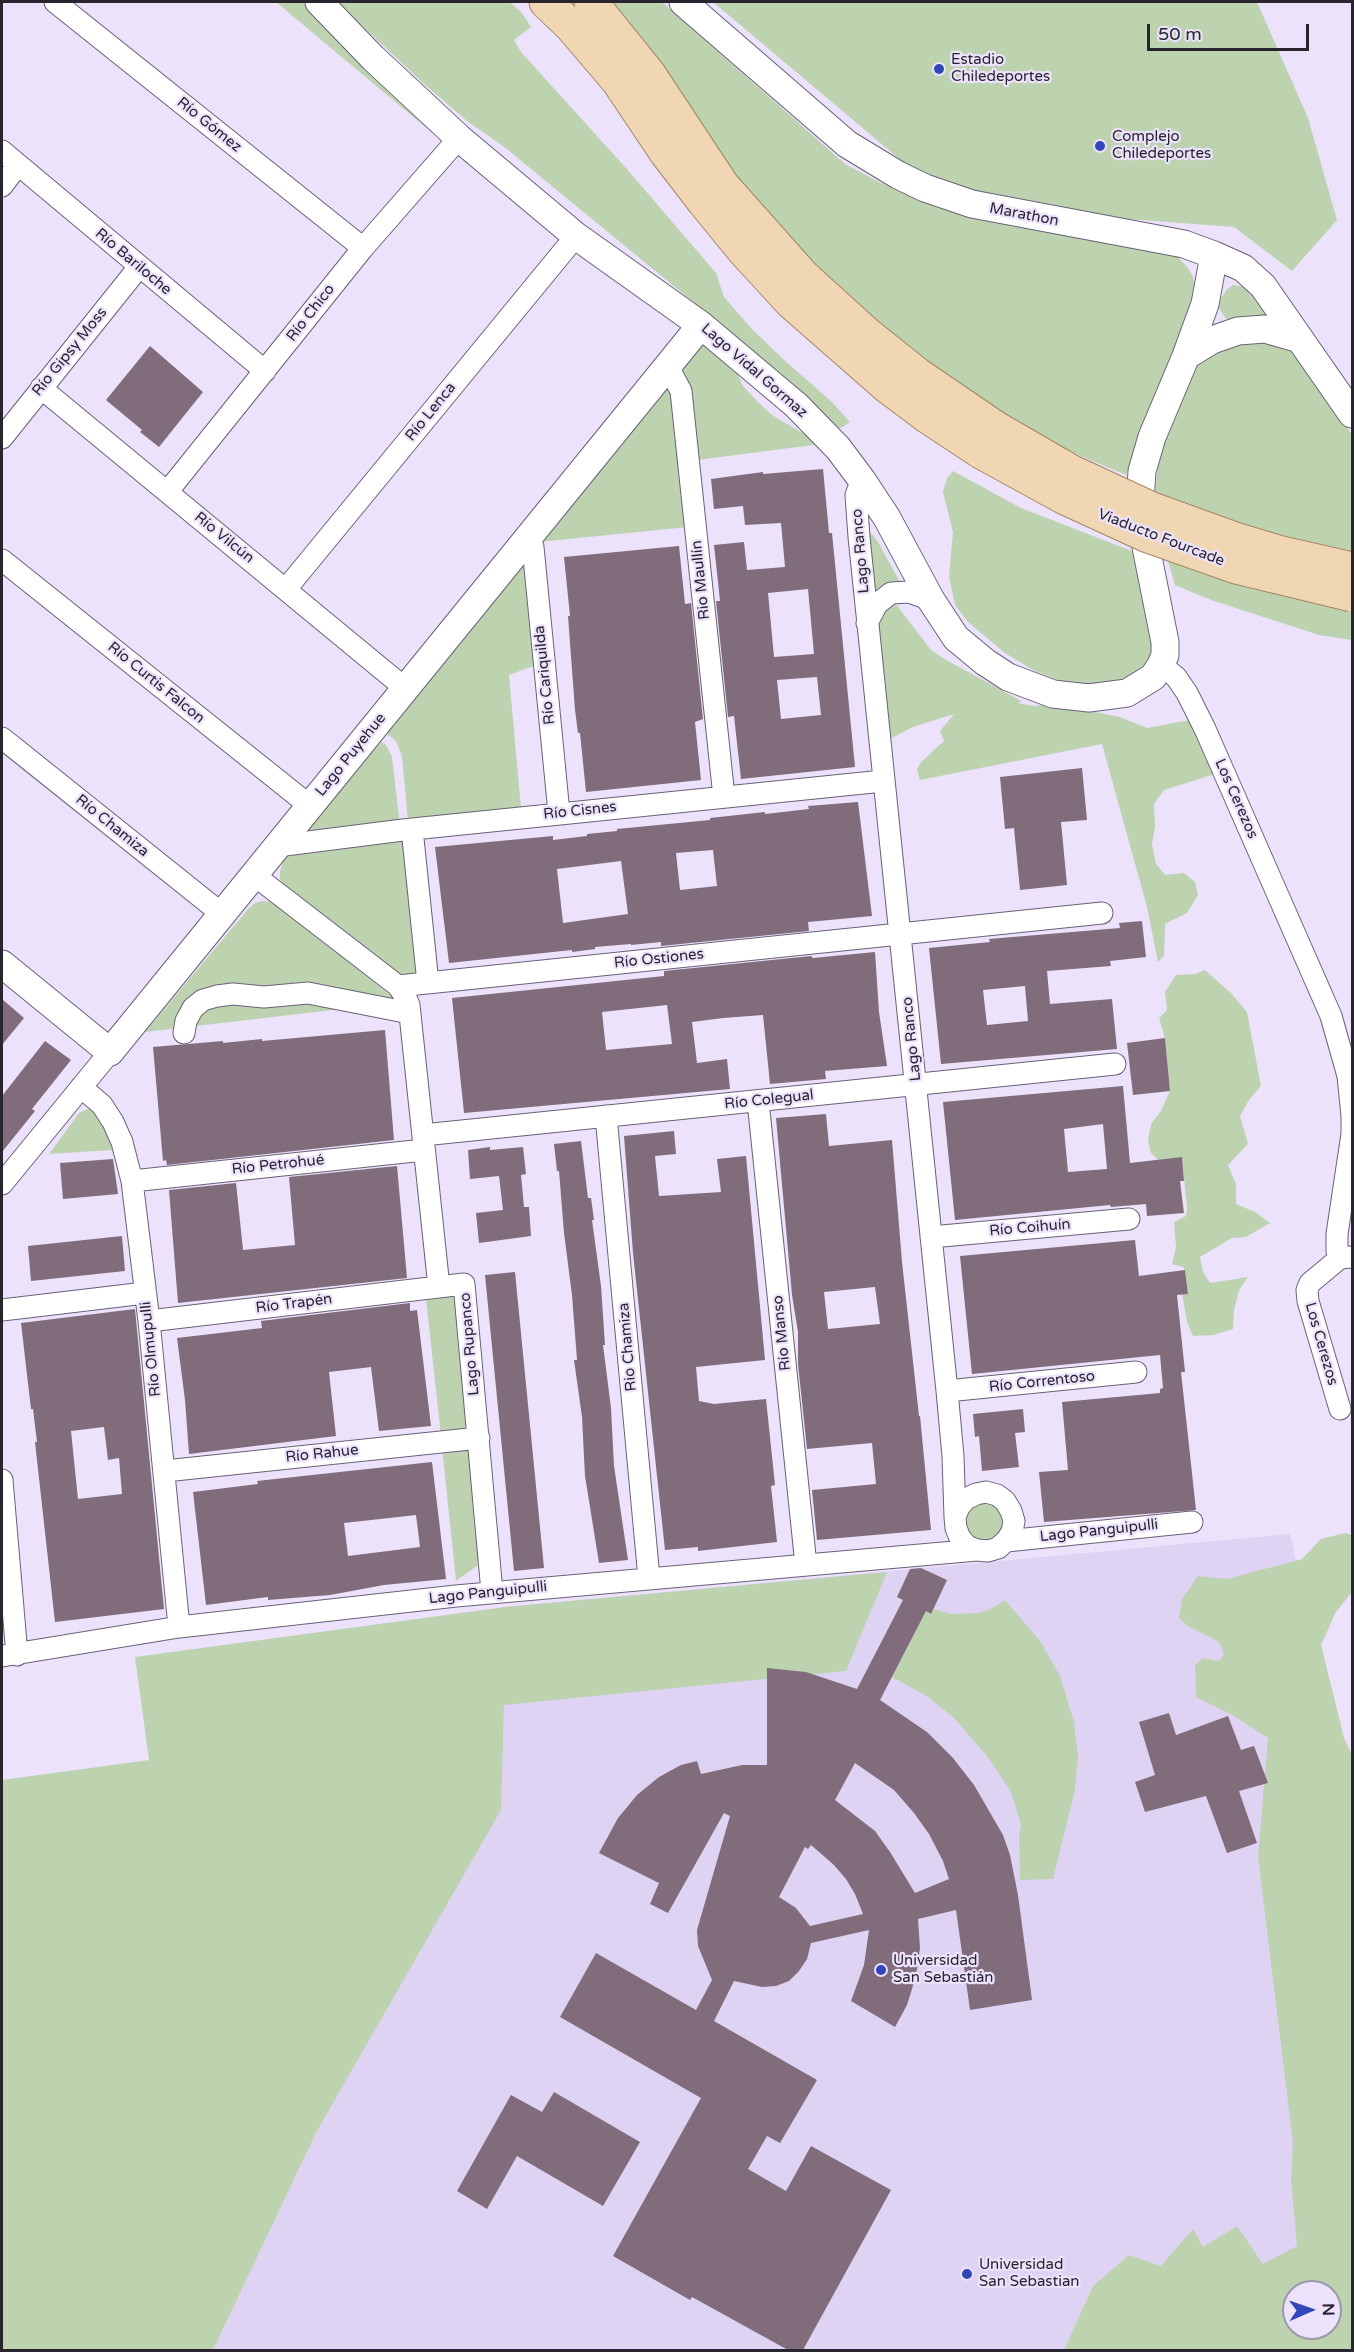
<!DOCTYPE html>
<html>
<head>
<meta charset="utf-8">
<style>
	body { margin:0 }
	#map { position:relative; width:1354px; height:2352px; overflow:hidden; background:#ece2fc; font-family:"Varela Round",sans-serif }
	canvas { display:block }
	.frame { position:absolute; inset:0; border:3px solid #29252f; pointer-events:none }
	.north { position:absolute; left:1282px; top:2280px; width:60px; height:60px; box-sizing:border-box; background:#ece2fc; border:2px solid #9e96aa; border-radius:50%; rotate:88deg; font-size:16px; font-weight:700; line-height:24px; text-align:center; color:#29252f }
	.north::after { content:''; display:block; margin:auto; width:21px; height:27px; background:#3147b9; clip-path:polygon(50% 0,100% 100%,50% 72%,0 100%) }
	.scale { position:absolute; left:1147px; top:24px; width:162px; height:27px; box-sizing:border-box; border:3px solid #29252f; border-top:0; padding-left:8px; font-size:18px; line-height:21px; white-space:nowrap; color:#29252f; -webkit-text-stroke:4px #ece2fc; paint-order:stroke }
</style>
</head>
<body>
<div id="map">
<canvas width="1354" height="2352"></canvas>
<div class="frame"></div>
<div class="north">N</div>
<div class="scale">50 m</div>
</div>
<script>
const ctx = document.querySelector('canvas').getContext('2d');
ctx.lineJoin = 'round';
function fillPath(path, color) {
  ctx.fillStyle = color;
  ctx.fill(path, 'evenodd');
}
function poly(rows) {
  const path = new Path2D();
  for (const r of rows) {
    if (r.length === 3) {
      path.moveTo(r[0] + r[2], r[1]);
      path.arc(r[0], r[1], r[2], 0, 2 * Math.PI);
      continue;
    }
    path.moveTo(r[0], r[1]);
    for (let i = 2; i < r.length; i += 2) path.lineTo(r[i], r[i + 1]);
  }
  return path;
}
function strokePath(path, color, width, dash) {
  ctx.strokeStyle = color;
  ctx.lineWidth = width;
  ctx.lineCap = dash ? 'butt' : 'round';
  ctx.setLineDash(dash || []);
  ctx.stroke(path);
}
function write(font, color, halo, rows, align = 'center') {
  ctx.font = font + ' "Varela Round",sans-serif';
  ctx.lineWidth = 4.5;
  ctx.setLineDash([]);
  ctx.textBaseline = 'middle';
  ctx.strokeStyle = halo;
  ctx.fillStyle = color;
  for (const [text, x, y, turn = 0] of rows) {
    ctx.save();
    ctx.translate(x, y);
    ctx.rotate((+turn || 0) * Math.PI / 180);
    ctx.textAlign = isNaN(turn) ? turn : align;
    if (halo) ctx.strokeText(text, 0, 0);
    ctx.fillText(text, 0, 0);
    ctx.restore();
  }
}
fillPath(poly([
	[1290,1534,1352,1809,1352,2277,1060,2350,213,2350,317,2131,505,1607]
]), '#dfd3f3');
fillPath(poly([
	[276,2,305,2,446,139,442,141],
	[337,2,510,2,522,13,531,27,514,40,521,52,626,168,716,273,724,297,751,328,784,360,832,402,850,422,839,429,781,374,503,146,467,121,423,83],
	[605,2,662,2,845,164,885,185,922,200,1175,254,1188,268,1193,277,1196,293,1126,475,1085,458,1038,435,936,372,819,272,762,211],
	[713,2,1257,2,1308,118,1337,220,1292,271,1234,227,1089,216,999,202,916,173],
	[1233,285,1250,288,1267,310,1267,316,1236,320,1226,319,1219,308,1220,300,1227,289],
	[701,326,733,364,743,386,757,401,772,415,821,444,682,462,688,527,539,542],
	[1251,339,1280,345,1296,354,1352,435,1352,640,1319,635,1211,600,1175,585,1158,528,1155,503,1158,461,1175,409,1189,376,1198,363,1210,353],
	[953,471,1021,508,1132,551,1149,608,1152,643,1150,656,1139,671,1115,685,1070,685,1035,671,1005,653,968,622,955,605,949,577,953,532,943,492,947,478],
	[867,532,871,533,878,542,901,584,875,593],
	[522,566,527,569,539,664,509,675,521,808,408,821,402,756,396,741,387,734,516,569],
	[895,603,931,650,941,657,1021,701,1018,703,1033,706,1055,704,1120,717,1147,728,1190,720,1215,774,1164,790,1154,804,1155,827,1152,844,1156,864,1165,875,1184,873,1195,882,1198,895,1187,913,1165,924,1164,956,1158,962,1147,907,1102,744,920,780,917,770,921,762,944,741,940,731,954,714,913,727,890,739,880,633,876,616],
	[381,742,386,745,392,757,400,826,308,833,307,829],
	[399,838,405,843,419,968,414,973,398,977,284,886,280,879,280,871,284,859,291,853],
	[263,901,277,903,391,996,392,1003,145,1032,249,908,255,903],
	[1205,970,1231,993,1247,1012,1261,1086,1249,1100,1240,1116,1248,1144,1228,1165,1236,1184,1236,1204,1255,1212,1270,1223,1246,1237,1232,1238,1200,1257,1203,1272,1210,1283,1248,1277,1239,1290,1234,1310,1233,1329,1213,1335,1193,1336,1187,1322,1182,1294,1188,1293,1185,1270,1183,1267,1172,1264,1176,1247,1174,1222,1186,1216,1187,1208,1182,1158,1158,1160,1151,1153,1148,1141,1151,1124,1161,1111,1170,1091,1165,1038,1159,1018,1167,1010,1165,992,1176,975,1195,974],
	[87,1109,95,1111,109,1133,112,1150,49,1154,79,1113],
	[451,1294,458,1298,471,1428,441,1436,426,1299,435,1295],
	[442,1447,473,1447,481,1560,477,1566,456,1581],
	[984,1522,19],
	[1345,1533,1352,1535,1352,1592,1336,1612,1321,1645,1344,1738,1352,1755,1352,2350,1064,2350,1093,2286,1129,2255,1161,2266,1193,2229,1203,2247,1237,2226,1263,2264,1297,2246,1291,2179,1293,2143,1258,1857,1268,1738,1234,1716,1196,1697,1195,1665,1203,1658,1219,1661,1224,1654,1219,1642,1188,1626,1179,1618,1182,1599,1198,1576,1227,1579,1302,1559,1321,1539],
	[1294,2292,1330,2292,1330,2328,1294,2328],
	[887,1572,846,1671,504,1705,501,1810,317,2131,213,2350,2,2350,2,1780,149,1760,135,1657,505,1607],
	[1005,1600,1040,1641,1060,1676,1074,1722,1078,1757,1075,1790,1053,1879,1020,1880,1019,1836,1021,1825,1011,1792,987,1756,954,1718,928,1697,892,1677,926,1611,931,1613,933,1609,950,1614,978,1613,989,1610]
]), '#bdd3b0');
fillPath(poly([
	[150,346,203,392,159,447,140,432,142,430,106,400],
	[823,469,829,533,832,533,855,767,741,779,734,716,728,717,716,601,720,601,714,545,744,542,747,570,785,567,781,523,745,525,743,506,714,509,711,479,763,472,763,474],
	[808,589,814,654,774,657,768,593],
	[817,677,821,715,781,719,777,680],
	[679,546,685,604,691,603,703,719,695,722,701,780,586,792,580,733,578,733,575,710,568,616,570,616,564,557],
	[1082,768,1087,820,1061,822,1067,885,1020,890,1014,828,1005,829,1000,777],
	[858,802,872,916,808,922,809,931,661,946,661,942,631,945,631,944,595,947,595,949,572,952,572,950,449,963,435,847,553,836,553,840,587,836,587,834,617,831,617,829,710,820,710,818,765,812,765,814,809,809,808,806],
	[713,850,717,886,680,890,676,853],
	[621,861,628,914,563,923,557,869],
	[1142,921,1146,957,1110,961,1111,966,1047,971,1050,1004,1112,999,1117,1049,941,1064,929,948,990,942,989,939,1120,928,1119,923],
	[1025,986,1028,1021,987,1025,983,990],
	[875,952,879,1012,887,1066,825,1071,826,1079,770,1084,763,1015,723,1018,692,1022,697,1063,727,1059,730,1089,464,1113,452,998,664,976,664,971,811,956,813,958],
	[667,1005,672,1044,606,1050,602,1012],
	[2,999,24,1018,2,1045],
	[385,1030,394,1140,167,1165,166,1160,163,1161,153,1047,223,1041,223,1043,262,1039,262,1041],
	[1165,1038,1170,1091,1133,1095,1127,1043],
	[45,1041,71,1060,32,1109,35,1111,2,1152,2,1096],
	[1123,1086,1130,1163,1182,1157,1184,1181,1180,1181,1184,1213,1147,1216,1146,1204,1111,1207,1110,1205,955,1220,943,1102],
	[1103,1124,1107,1169,1068,1172,1064,1129],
	[826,1114,829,1146,892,1140,902,1262,919,1416,920,1416,931,1530,817,1540,812,1490,876,1484,872,1443,807,1449,798,1364,798,1332,792,1295,776,1118],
	[875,1287,880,1324,828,1329,824,1292],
	[674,1131,676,1154,655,1156,659,1196,721,1192,717,1159,746,1156,765,1360,696,1367,699,1401,714,1404,766,1399,775,1485,771,1486,777,1542,698,1551,698,1547,665,1550,633,1253,624,1136],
	[581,1141,588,1198,591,1198,594,1220,592,1220,601,1286,605,1345,603,1345,611,1408,614,1466,628,1560,599,1563,585,1476,582,1417,574,1360,577,1360,572,1295,564,1233,559,1171,557,1171,554,1144],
	[490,1147,490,1150,523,1147,526,1174,521,1175,524,1207,529,1207,531,1236,479,1243,476,1213,503,1210,499,1176,470,1179,468,1150],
	[113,1159,118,1194,63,1199,60,1163],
	[397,1166,407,1278,178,1303,169,1190,236,1183,243,1250,295,1245,289,1177],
	[122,1236,125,1271,31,1281,28,1246],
	[1135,1240,1139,1276,1185,1270,1188,1294,1177,1295,1185,1372,1181,1372,1196,1510,1044,1522,1039,1472,1068,1470,1062,1402,1160,1393,1160,1389,1163,1388,1160,1355,972,1374,960,1256],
	[515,1272,544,1568,514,1571,485,1275],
	[410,1303,410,1311,417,1310,431,1426,379,1431,371,1367,329,1372,336,1436,189,1454,185,1400,177,1338,262,1328,261,1321],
	[135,1309,164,1609,55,1622,35,1442,37,1442,33,1409,31,1409,21,1323],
	[104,1427,108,1460,119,1458,122,1494,78,1499,71,1431],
	[1023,1409,1025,1432,1015,1433,1019,1467,982,1471,979,1436,975,1437,973,1414],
	[432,1462,446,1579,384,1585,330,1595,268,1600,268,1597,206,1605,193,1492,258,1484,257,1481],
	[416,1515,420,1547,348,1556,344,1523],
	[921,1568,947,1580,931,1614,926,1611,880,1700,927,1732,953,1758,974,1785,1003,1835,1010,1855,1018,1895,1032,2000,970,2010,956,1910,918,1919,920,1948,916,1976,907,2005,895,2027,851,2001,864,1965,869,1930,811,1943,807,1959,799,1971,789,1981,776,1986,762,1987,734,1981,714,2021,817,2080,780,2143,767,2136,748,2169,786,2191,811,2146,891,2190,803,2350,788,2350,692,2297,690,2300,613,2256,701,2098,560,2017,596,1953,696,2010,712,1980,698,1946,697,1930,730,1816,724,1813,668,1913,650,1904,659,1883,599,1853,618,1818,637,1795,659,1777,681,1765,697,1761,701,1774,742,1765,767,1765,767,1668,806,1672,857,1689,903,1600,897,1597,910,1569],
	[855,1763,894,1790,914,1813,929,1834,943,1861,949,1879,915,1893,890,1852,875,1831,835,1800],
	[811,1845,834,1865,846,1879,855,1894,863,1914,810,1926,796,1908,779,1897,805,1847,808,1849],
	[1169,1713,1176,1735,1228,1716,1241,1750,1254,1746,1268,1783,1239,1791,1257,1843,1227,1853,1206,1796,1145,1812,1135,1782,1155,1775,1139,1722],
	[554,2092,640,2142,603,2206,517,2156,487,2209,457,2191,511,2095,542,2112]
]), '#816c7c');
const minor = poly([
	[55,2,363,248],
	[2,151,265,371],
	[2,186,18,165],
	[668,367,681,391,724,797],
	[41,388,406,689],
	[2,438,139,267],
	[862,480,856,495,859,537,947,1391,953,1456,955,1517,956,1528,960,1538,967,1546,977,1550,988,1551,998,1548,1006,1541,1012,1532,1014,1521,1011,1511,1005,1501,997,1495,986,1492,976,1494,966,1499,959,1507,955,1517],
	[168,491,363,248,459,138],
	[529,537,533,547,559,813],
	[2,560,310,806],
	[286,589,576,236],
	[867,623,877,604,891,593,909,592,931,600],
	[1161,665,1176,677,1187,693,1205,729,1331,1016,1348,1076,1352,1116,1352,1134,1337,1234,1337,1251,1340,1258,1352,1257],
	[2,738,222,914],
	[412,829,428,983],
	[277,846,403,830,883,781],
	[254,875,398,986,406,998,409,1005,439,1287],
	[398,986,1102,913],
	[184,1033,186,1021,193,1008,203,1000,217,996,233,994,264,997,308,993,410,1013],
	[81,1087,102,1105,113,1122,122,1142,132,1181,149,1321,179,1627],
	[758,1101,806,1565],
	[606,1116,649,1578],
	[423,1135,1115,1064],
	[132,1181,424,1150],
	[2,1184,110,1052],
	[931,1237,1129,1219],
	[1340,1258,1310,1283,1307,1290,1308,1301,1340,1409],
	[2,1310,145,1293],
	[149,1321,464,1284,492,1592],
	[947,1391,1136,1372],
	[165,1471,479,1438],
	[2,1480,17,1655],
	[1006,1541,1192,1522],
	[2,1656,179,1627,456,1596,977,1550]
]);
const tertiary = poly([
	[319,2,373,58,459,138,576,236,701,325,796,405,838,448,862,480,887,518,931,600,956,638,985,662,1008,677,1053,694,1089,698,1127,693,1153,677,1161,665,1165,655,1165,642,1144,537,1140,504,1142,471,1152,437,1186,356,1205,304,1214,255],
	[683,2,847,144,898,175,925,188,972,204,1184,244,1214,255,1243,268,1263,286,1352,414],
	[1186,356,1212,340,1238,331,1265,329,1300,339],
	[2,964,110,1052,701,325]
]);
const primary = poly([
	[546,2,571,26,618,81,667,154,704,202,744,251,791,302,888,387,928,417,981,452],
	[591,2,649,74,723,186,803,276,868,335,917,374,996,428]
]);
strokePath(minor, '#6a6177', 23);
strokePath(tertiary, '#6a6177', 29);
strokePath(primary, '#a48664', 35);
strokePath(minor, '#fff', 21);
strokePath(tertiary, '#fff', 27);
strokePath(primary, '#f1d6b3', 33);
const primaryBridge = poly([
	[996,428,1072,472,1152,509,1235,539,1278,552,1352,569],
	[981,452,1063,497,1148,536,1236,567,1352,595]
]);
strokePath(primaryBridge, '#a48664', 35, []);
strokePath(primaryBridge, '#f1d6b3', 33);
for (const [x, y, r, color] of [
	[939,69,6,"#3147b9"],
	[1100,146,6,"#3147b9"],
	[881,1970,6,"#3147b9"],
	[967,2274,6,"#3147b9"]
]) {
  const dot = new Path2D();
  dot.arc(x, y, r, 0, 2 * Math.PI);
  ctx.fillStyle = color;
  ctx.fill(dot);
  strokePath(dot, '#ece2fc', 2);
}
write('15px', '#29252f', '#ece2fc', [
	["Estadio",951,60],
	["Chiledeportes",951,77],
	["Complejo",1112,137],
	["Chiledeportes",1112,154],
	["Universidad",893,1961],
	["San Sebastián",893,1978],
	["Universidad",979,2265],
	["San Sebastian",979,2282]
], 'left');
write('15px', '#29252f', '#ece2fc', [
	["Río Gómez",209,125,39],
	["Marathon",1024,215,11],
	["Río Bariloche",133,262,40],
	["Río Chico",311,313,-52],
	["Río Gipsy Moss",70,352,-51],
	["Lago Vidal Gormaz",754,371,41],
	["Río Lenca",431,412,-51],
	["Río Vilcún",224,538,39],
	["Viaducto Fourcade",1161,538,21],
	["Lago Ranco",861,551,-95],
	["Rio Maullín",701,580,-96],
	["Río Cariquilda",545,675,-96],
	["Río Curtis Falcon",156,683,39],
	["Lago Puyehue",351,755,-51],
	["Los Cerezos",1236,799,66],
	["Río Cisnes",580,811,-6],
	["Río Chamiza",112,826,39],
	["Río Ostiones",659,959,-6],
	["Lago Ranco",912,1039,-96],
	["Río Colegual",769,1100,-6],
	["Río Petrohué",278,1165,-6],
	["Río Coihuín",1030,1228,-5],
	["Río Trapén",294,1304,-7],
	["Río Manso",782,1333,-96],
	["Lago Rupanco",470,1344,-95],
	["Los Cerezos",1321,1344,74],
	["Rio Chamiza",628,1347,-95],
	["Río Olmupulli",151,1349,-96],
	["Río Correntoso",1042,1382,-6],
	["Río Rahue",322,1454,-6],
	["Lago Panguipulli",1099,1531,-6],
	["Lago Panguipulli",488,1593,-6]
]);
</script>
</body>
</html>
